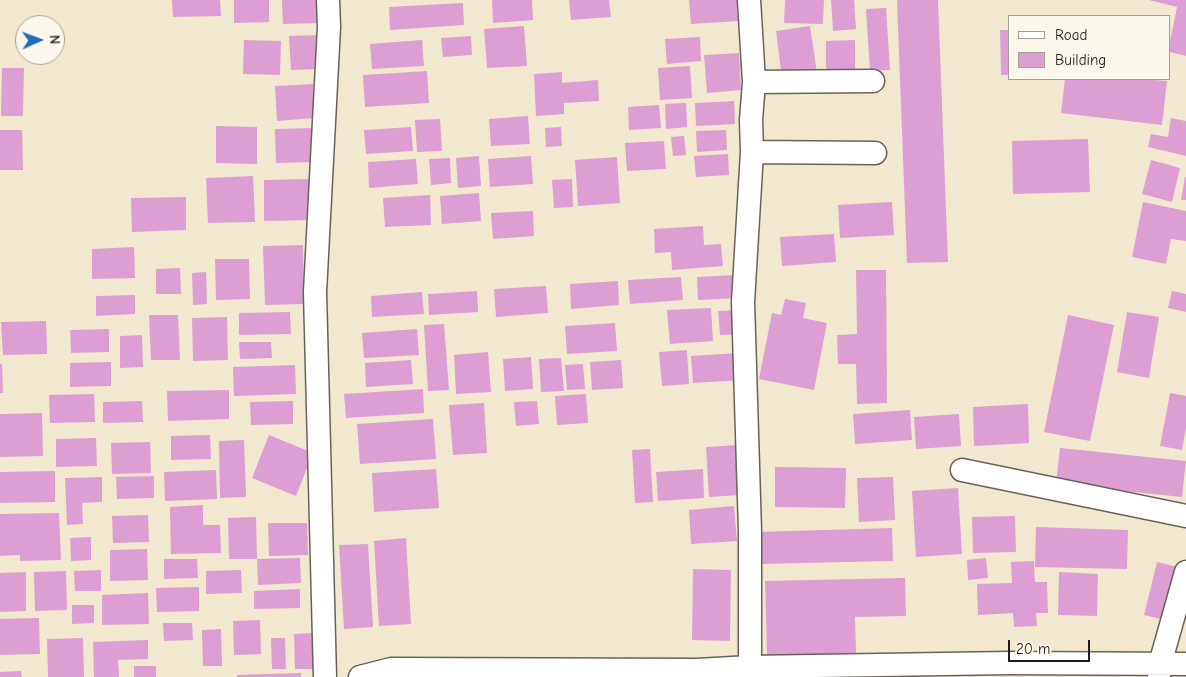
<!DOCTYPE html>
<html>
<head>
<meta charset="utf-8">
<style>
	body { margin:0 }
	#map { position:relative; width:1186px; height:677px; overflow:hidden; background:#f2e8cf; font-family:"Comic Neue",sans-serif }
	canvas { display:block }
	.legend { position:absolute; left:1008px; top:15px; width:162px; height:65px; box-sizing:border-box; background:#fbf7ec; border:1px solid #a29f99; margin:0; padding:6px 9px; list-style:none; font-size:15px; color:#1c1c1c }
	.legend li { display:flex; align-items:center; gap:10px; height:25px }
	.legend b { width:25px; border:1px solid #a29f99 }
	.north { position:absolute; left:15px; top:15px; width:50px; height:50px; box-sizing:border-box; background:#fbf7ec; border:1px solid #a29f99; border-radius:50%; rotate:88deg; font-size:14px; font-weight:700; line-height:20px; text-align:center; color:#1c1c1c }
	.north::after { content:''; display:block; margin:auto; width:18px; height:22px; background:#1f6fb2; clip-path:polygon(50% 0,100% 100%,50% 72%,0 100%) }
	.scale { position:absolute; left:1008px; top:640px; width:82px; height:22px; box-sizing:border-box; border:2px solid #1c1c1c; border-top:0; padding-left:6px; font-size:15px; line-height:18px; white-space:nowrap; color:#1c1c1c; -webkit-text-stroke:4px #fbf7ec; paint-order:stroke }
</style>
</head>
<body>
<div id="map">
<canvas width="1186" height="677"></canvas>
<ul class="legend">
<li><b style="height:6px;background:#fff"></b>Road</li>
<li><b style="height:14px;background:#dc9ed3"></b>Building</li>
</ul>
<div class="north">N</div>
<div class="scale">20 m</div>
</div>
<script>
const ctx = document.querySelector('canvas').getContext('2d');
ctx.lineJoin = 'round';
function fillPath(path, color) {
  ctx.fillStyle = color;
  ctx.fill(path, 'evenodd');
}
function poly(rows) {
  const path = new Path2D();
  for (const r of rows) {
    path.moveTo(r[0], r[1]);
    for (let i = 2; i < r.length; i += 2) path.lineTo(r[i], r[i + 1]);
  }
  return path;
}
function strokePath(path, color, width, dash) {
  ctx.strokeStyle = color;
  ctx.lineWidth = width;
  ctx.lineCap = dash ? 'butt' : 'round';
  ctx.setLineDash(dash || []);
  ctx.stroke(path);
}
fillPath(poly([
	[172,0,220,0,221,16,173,17],
	[234,0,269,0,269,22,234,23],
	[282,0,321,0,322,23,283,24],
	[492,0,532,0,533,20,493,23],
	[569,0,609,0,611,17,571,20],
	[689,0,737,0,738,21,691,24],
	[785,0,824,0,823,24,784,23],
	[831,0,854,0,856,29,833,31],
	[897,0,938,0,948,262,907,263],
	[1149,0,1186,0,1186,56,1170,52,1170,42,1177,7],
	[463,3,464,25,390,30,389,7],
	[886,8,890,70,870,71,866,9],
	[524,26,527,66,487,68,484,29],
	[810,26,817,73,782,78,776,31],
	[1000,30,1010,30,1010,75,1001,75],
	[320,35,321,69,291,70,289,36],
	[471,36,472,55,443,57,441,38],
	[700,37,701,61,667,64,665,39],
	[244,40,281,41,280,75,243,74],
	[422,40,424,66,372,69,370,44],
	[855,40,855,71,826,71,826,41],
	[739,53,741,90,707,93,704,55],
	[690,66,692,98,660,100,658,68],
	[2,68,24,68,23,116,1,116],
	[427,71,429,103,365,107,363,75],
	[562,72,562,83,598,80,599,101,564,103,564,114,536,116,534,74],
	[1065,79,1142,79,1167,81,1162,125,1061,113],
	[313,84,315,118,277,121,275,86],
	[734,101,735,124,696,126,695,103],
	[686,103,687,127,666,129,665,104],
	[659,105,661,128,629,130,628,107],
	[528,116,530,144,491,146,489,119],
	[1171,118,1186,121,1186,156,1148,147,1151,134,1168,137],
	[440,119,442,151,417,152,415,120],
	[216,126,257,127,257,164,216,163],
	[411,127,413,151,366,154,364,130],
	[561,127,562,146,546,147,545,128],
	[313,128,313,162,276,163,275,129],
	[0,130,22,130,23,170,0,170],
	[726,130,727,150,697,152,696,131],
	[684,136,686,155,673,156,671,137],
	[1088,139,1090,192,1013,194,1012,141],
	[664,141,666,169,627,171,625,143],
	[728,154,729,175,696,177,694,156],
	[479,156,481,186,458,188,456,158],
	[531,156,533,184,490,187,488,159],
	[617,157,620,203,578,206,575,160],
	[450,158,451,183,431,185,429,159],
	[416,159,418,184,369,188,368,162],
	[1151,160,1180,168,1172,202,1142,194],
	[253,176,255,222,208,223,206,178],
	[1185,177,1186,177,1186,200,1181,200],
	[311,179,312,220,264,221,264,180],
	[572,179,573,207,554,208,552,180],
	[479,193,481,221,442,224,440,196],
	[430,195,431,225,385,227,383,198],
	[186,197,186,230,132,232,131,198],
	[892,202,894,235,840,238,838,205],
	[1143,202,1186,211,1186,241,1171,239,1166,264,1132,257],
	[533,211,534,236,493,239,491,213],
	[703,226,704,245,721,244,723,266,672,270,671,252,655,253,654,229],
	[834,234,836,262,782,266,780,237],
	[303,245,304,304,265,305,263,246],
	[134,247,135,278,92,279,92,249],
	[215,259,249,259,250,299,216,300],
	[180,268,181,294,156,294,156,269],
	[856,270,886,270,887,403,857,404,856,364,838,364,837,335,857,334],
	[206,272,207,304,193,305,192,273],
	[737,275,738,298,698,300,697,277],
	[681,277,683,300,630,304,628,280],
	[618,281,619,305,571,309,570,284],
	[546,286,548,313,496,317,494,289],
	[477,291,478,312,429,315,428,294],
	[1172,291,1186,294,1186,312,1168,308],
	[422,292,424,314,372,317,371,296],
	[135,295,135,314,96,316,96,296],
	[785,299,806,303,803,318,827,323,814,390,759,379,772,313,781,315],
	[711,308,713,341,670,344,667,310],
	[742,310,743,334,720,335,718,311],
	[290,312,291,334,239,335,239,313],
	[1127,312,1159,317,1149,378,1117,372],
	[149,315,178,315,180,360,151,360],
	[1068,315,1114,325,1090,441,1044,432],
	[227,317,228,360,193,361,192,318],
	[46,321,47,354,3,355,1,322],
	[615,323,617,351,567,354,565,326],
	[444,324,449,390,428,391,424,325],
	[109,329,109,352,71,353,70,330],
	[417,329,419,355,364,358,362,333],
	[142,335,143,367,120,368,120,336],
	[239,342,271,342,272,358,240,359],
	[687,350,689,384,662,386,659,352],
	[488,352,491,392,456,394,454,355],
	[740,353,742,380,693,383,691,356],
	[531,357,533,389,505,391,503,359],
	[561,358,564,391,541,392,539,359],
	[411,360,413,384,366,387,365,363],
	[621,360,623,388,592,390,590,362],
	[111,362,111,386,70,387,70,363],
	[0,364,2,364,3,393,0,393],
	[583,364,585,389,567,390,565,365],
	[295,365,296,394,234,396,233,367],
	[423,389,424,413,346,418,344,394],
	[229,390,229,419,168,421,167,391],
	[1170,393,1186,396,1186,427,1182,450,1160,446],
	[94,394,95,422,50,423,49,395],
	[586,394,588,423,557,425,555,396],
	[142,401,143,422,103,423,103,402],
	[293,401,293,424,251,425,250,402],
	[537,401,539,424,516,426,514,402],
	[484,403,487,453,453,455,449,405],
	[1028,404,1029,443,974,446,973,407],
	[910,410,912,440,855,444,853,414],
	[42,413,43,456,0,457,0,414],
	[959,414,961,446,916,449,914,417],
	[433,419,436,459,360,464,357,424],
	[210,435,211,459,171,460,171,436],
	[269,435,313,453,296,496,252,478],
	[96,438,97,466,56,467,56,439],
	[244,440,246,497,220,498,219,441],
	[150,442,151,473,112,474,111,443],
	[737,445,740,495,709,497,706,447],
	[1060,448,1186,461,1182,497,1056,484],
	[650,449,653,502,635,503,632,450],
	[775,467,846,468,845,508,775,507],
	[436,469,439,508,374,512,372,473],
	[703,469,704,498,658,501,656,472],
	[216,470,217,499,165,501,164,472],
	[55,471,55,502,0,503,0,472],
	[154,476,154,498,117,499,116,477],
	[102,477,102,502,82,503,83,524,67,525,65,478],
	[893,477,895,520,859,522,857,478],
	[958,488,962,554,916,557,912,491],
	[203,505,203,525,220,525,221,553,171,554,170,507],
	[734,506,737,541,691,544,689,510],
	[59,513,61,560,20,561,20,555,0,556,0,514],
	[148,515,149,542,113,543,112,516],
	[1015,516,1016,552,973,553,972,517],
	[256,517,257,559,300,558,301,583,258,585,257,559,229,559,228,518],
	[268,523,307,523,308,555,269,556],
	[1036,527,1128,530,1127,569,1035,567],
	[892,528,893,561,757,564,756,532],
	[91,537,91,560,71,561,70,538],
	[406,538,411,624,379,626,374,541],
	[368,544,373,627,344,629,339,545],
	[147,549,148,580,110,581,110,550],
	[986,558,988,578,968,580,967,560],
	[164,559,197,559,198,578,164,579],
	[1034,561,1035,582,1047,582,1048,613,1036,613,1037,626,1014,627,1013,613,978,615,977,584,1012,583,1011,562],
	[1157,562,1182,568,1169,621,1144,615],
	[693,569,731,570,730,641,692,640],
	[101,570,101,591,75,591,74,571],
	[241,570,242,593,206,594,206,571],
	[66,571,67,610,35,611,34,572],
	[26,572,26,611,0,612,0,573],
	[1059,572,1098,574,1097,616,1058,615],
	[905,578,906,616,855,617,856,653,767,655,765,581],
	[199,587,199,611,157,612,156,588],
	[300,589,300,608,254,609,254,591],
	[148,593,149,624,102,625,102,595],
	[72,605,94,605,94,623,72,624],
	[39,618,40,654,0,655,0,619],
	[260,620,261,654,234,655,233,621],
	[163,623,192,623,193,640,164,641],
	[221,629,222,666,203,666,202,630],
	[313,633,314,669,295,669,294,634],
	[83,638,84,677,48,677,47,639],
	[271,638,285,638,286,669,272,669],
	[148,640,148,659,118,660,119,677,94,677,93,642],
	[134,666,156,666,156,677,134,677],
	[21,671,22,677,0,677,0,672],
	[301,673,301,677,237,677,237,675]
]), '#dc9ed3');
const street = poly([
	[749,0,754,82,751,120,752,152,743,302,750,532,750,667],
	[754,82,873,81],
	[752,152,875,153],
	[962,470,1186,516],
	[325,677,315,292,329,27,328,0],
	[360,677,391,669,697,670,750,667,1009,663,1186,664],
	[1159,677,1160,664,1186,572]
]);
strokePath(street, '#67635b', 25);
strokePath(street, '#fff', 22);
</script>
</body>
</html>
